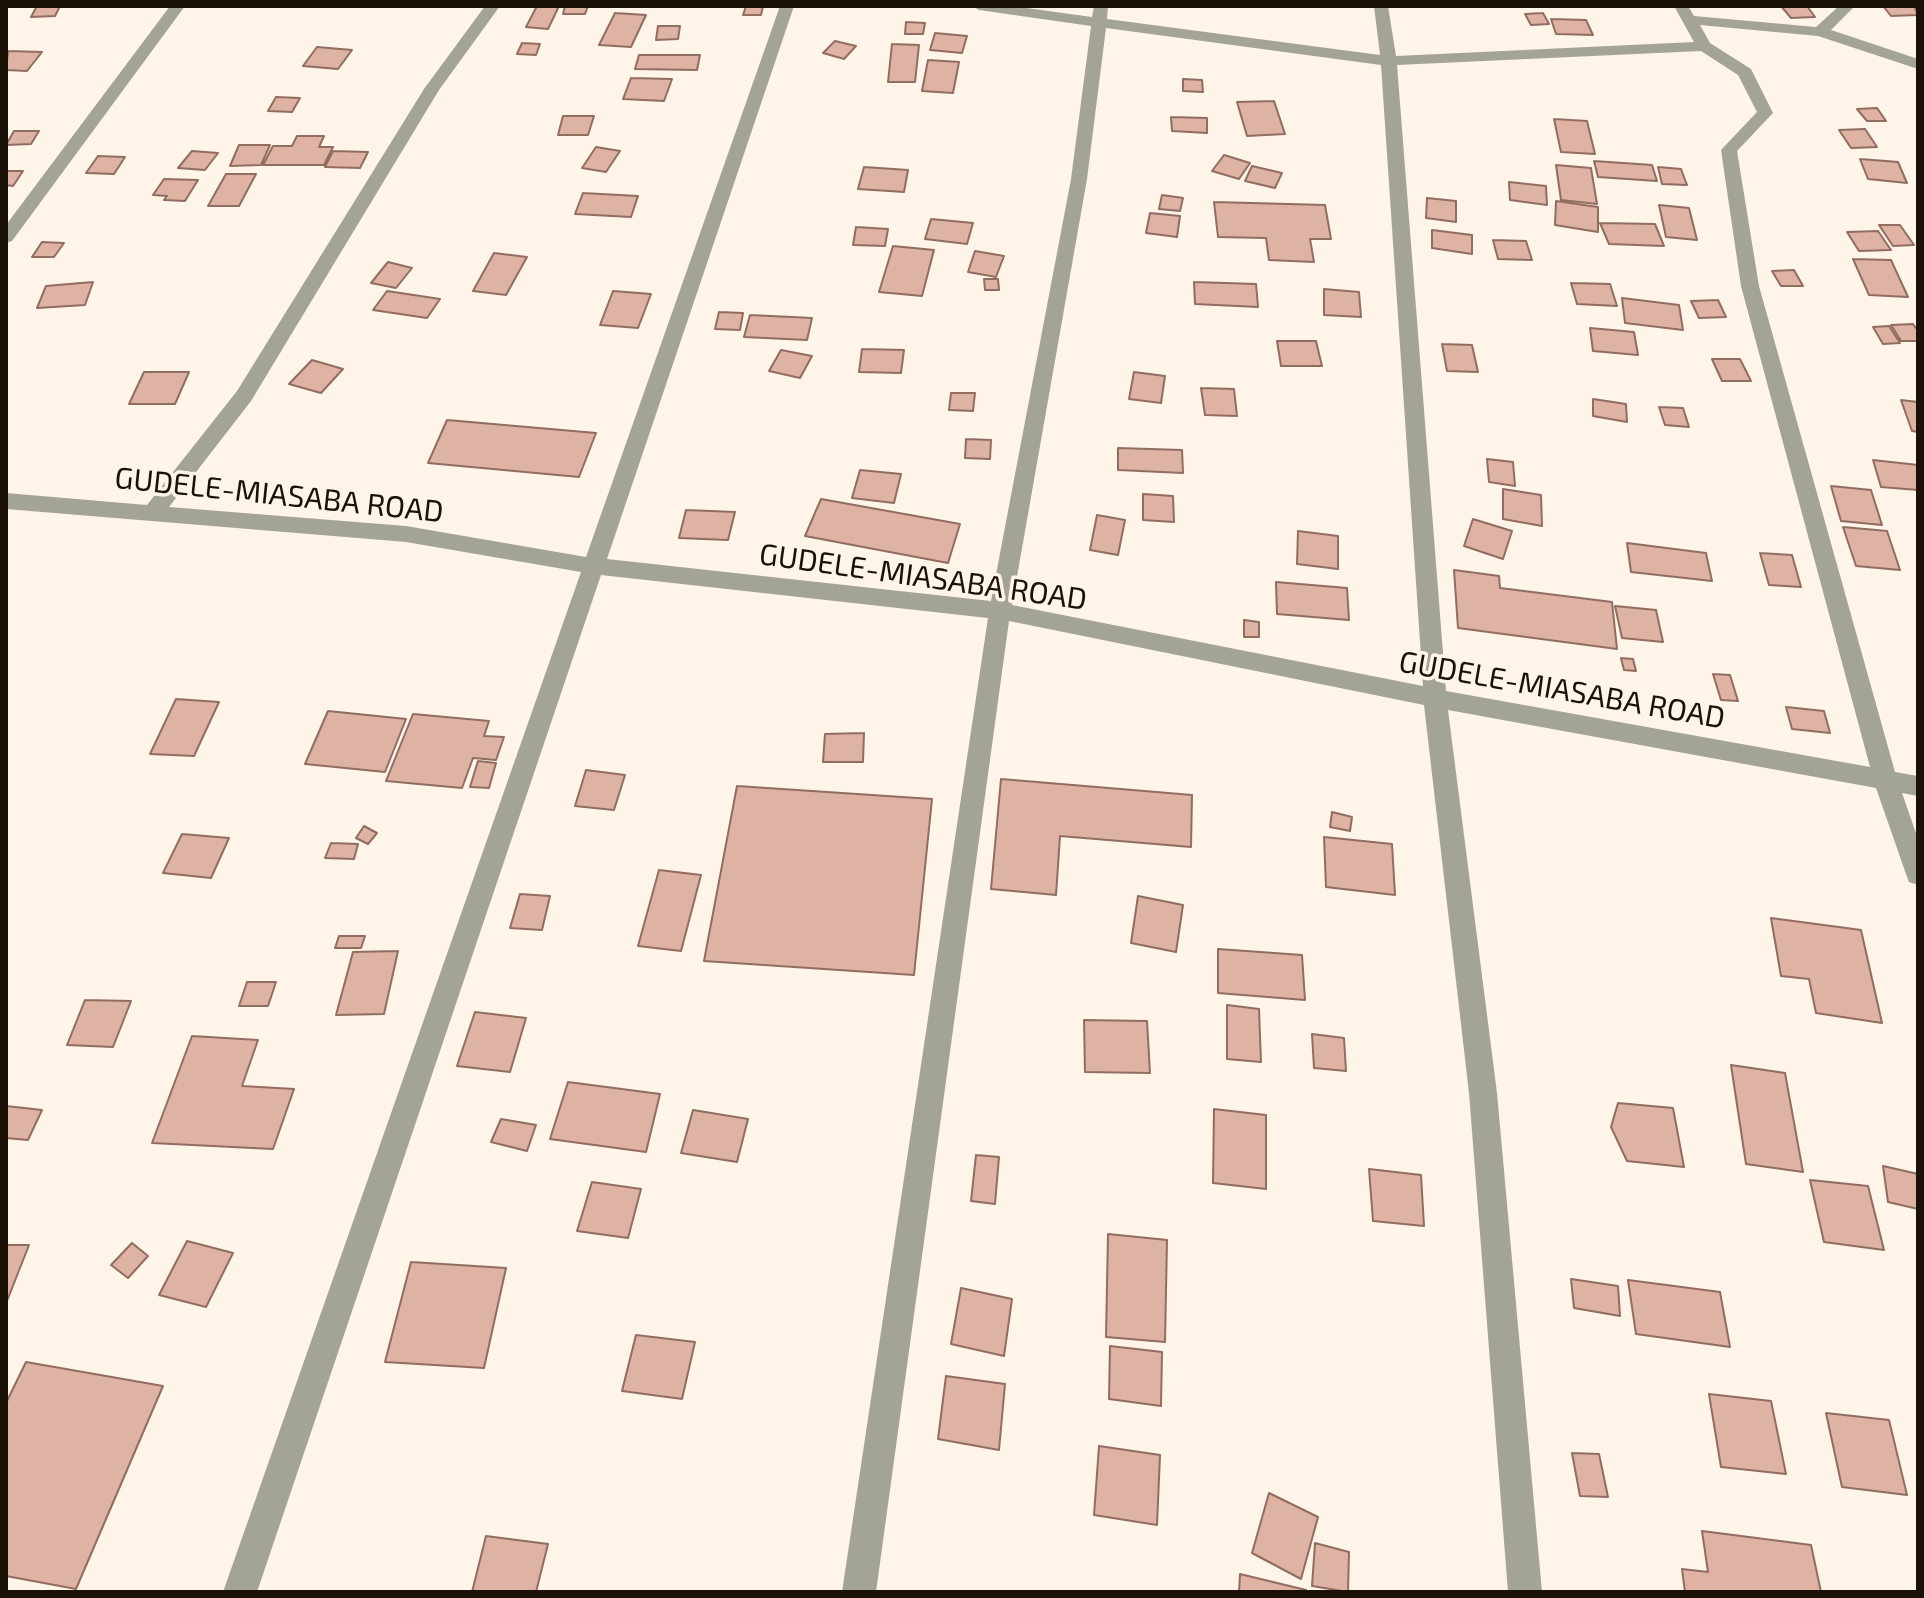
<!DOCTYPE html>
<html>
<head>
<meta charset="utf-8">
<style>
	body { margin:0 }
	#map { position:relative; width:1924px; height:1598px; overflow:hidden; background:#fef4e7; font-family:"Exo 2",sans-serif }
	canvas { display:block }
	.frame { position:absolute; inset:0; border:8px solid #1b1207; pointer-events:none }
</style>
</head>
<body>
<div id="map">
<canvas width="1924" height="1598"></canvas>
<div class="frame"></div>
</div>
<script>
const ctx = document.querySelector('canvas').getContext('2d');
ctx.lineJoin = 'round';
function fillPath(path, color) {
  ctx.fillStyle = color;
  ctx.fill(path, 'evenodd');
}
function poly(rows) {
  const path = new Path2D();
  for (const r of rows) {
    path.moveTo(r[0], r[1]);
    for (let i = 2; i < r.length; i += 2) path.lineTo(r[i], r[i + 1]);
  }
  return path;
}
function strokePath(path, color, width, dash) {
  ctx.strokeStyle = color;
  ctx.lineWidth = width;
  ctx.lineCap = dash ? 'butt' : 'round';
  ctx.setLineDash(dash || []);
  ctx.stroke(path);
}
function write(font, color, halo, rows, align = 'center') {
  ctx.font = font + ' "Exo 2",sans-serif';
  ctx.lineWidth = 7;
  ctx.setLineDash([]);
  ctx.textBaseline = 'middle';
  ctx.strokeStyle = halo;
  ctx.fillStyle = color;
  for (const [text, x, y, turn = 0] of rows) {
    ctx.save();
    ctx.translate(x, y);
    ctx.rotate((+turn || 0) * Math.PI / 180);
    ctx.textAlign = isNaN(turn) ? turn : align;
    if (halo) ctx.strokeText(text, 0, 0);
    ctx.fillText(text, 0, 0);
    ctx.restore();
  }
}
const building = poly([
	[37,6,60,6,55,16,31,17,37,6],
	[537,6,559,6,548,29,526,27,537,6],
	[565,6,588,6,585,14,563,14,565,6],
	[746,6,763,6,761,15,743,15,746,6],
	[1781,6,1807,6,1815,17,1791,18,1781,6],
	[1883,6,1914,6,1918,15,1891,16,1883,6],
	[615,13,646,15,631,47,599,45,615,13],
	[1543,13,1549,24,1531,25,1525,14,1543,13],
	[1551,19,1586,20,1593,35,1556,34,1551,19],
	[906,22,925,23,923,34,905,34,906,22],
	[658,26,680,26,678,39,656,40,658,26],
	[935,33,967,36,962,53,930,50,935,33],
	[835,41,856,46,844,59,823,53,835,41],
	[522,43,540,44,536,55,517,54,522,43],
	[892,44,919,45,915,82,888,82,892,44],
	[317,47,352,50,338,69,303,66,317,47],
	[8,51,42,52,27,71,6,70,8,51],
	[639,55,700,55,697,70,635,69,639,55],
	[928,60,959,62,953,93,922,91,928,60],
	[631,78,672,79,664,101,623,99,631,78],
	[1183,79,1202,80,1203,92,1183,91,1183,79],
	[276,97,300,98,292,112,268,111,276,97],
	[1274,101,1285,134,1247,136,1237,102,1274,101],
	[1877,108,1886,121,1867,121,1857,109,1877,108],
	[563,116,594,116,588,135,558,135,563,116],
	[1171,117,1207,118,1207,133,1172,131,1171,117],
	[1554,119,1587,121,1595,154,1561,152,1554,119],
	[1865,129,1877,147,1851,148,1839,130,1865,129],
	[14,131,39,131,31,144,6,145,14,131],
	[297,136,324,136,319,147,333,147,324,165,263,165,273,146,292,146,297,136],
	[239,145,270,145,261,165,230,166,239,145],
	[596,147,620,151,606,172,582,168,596,147],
	[192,151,218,153,205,170,178,168,192,151],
	[333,151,368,152,360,168,325,167,333,151],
	[1224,155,1250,163,1239,179,1212,171,1224,155],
	[98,156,125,157,114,174,86,173,98,156],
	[1860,159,1898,162,1907,183,1868,179,1860,159],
	[1594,161,1652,165,1657,181,1598,177,1594,161],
	[1556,165,1591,168,1597,204,1561,200,1556,165],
	[1252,166,1282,173,1275,188,1245,181,1252,166],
	[864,167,908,170,904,192,858,189,864,167],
	[1658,167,1681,169,1687,185,1662,184,1658,167],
	[6,171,23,171,13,186,6,185,6,171],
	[226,174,256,174,239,206,208,206,226,174],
	[164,179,198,180,185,201,164,200,167,196,153,195,164,179],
	[1509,182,1546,186,1547,205,1510,200,1509,182],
	[583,193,638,196,631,217,575,214,583,193],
	[1162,195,1183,198,1180,211,1159,209,1162,195],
	[1427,198,1456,201,1456,222,1426,218,1427,198],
	[1556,201,1598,207,1598,232,1555,225,1556,201],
	[1214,202,1325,205,1331,239,1310,239,1314,262,1269,260,1266,238,1218,237,1214,202],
	[1659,205,1689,208,1697,240,1666,237,1659,205],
	[1150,213,1180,216,1177,237,1146,233,1150,213],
	[931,219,973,223,967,244,925,239,931,219],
	[1600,223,1655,224,1664,246,1609,244,1600,223],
	[1879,225,1900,225,1914,245,1893,246,1879,225],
	[856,227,888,229,885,246,853,245,856,227],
	[1432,230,1472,235,1472,254,1432,248,1432,230],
	[1878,231,1891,250,1859,251,1847,232,1878,231],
	[1493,240,1526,241,1532,260,1498,259,1493,240],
	[42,242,64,243,54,257,32,257,42,242],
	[893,246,934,250,922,296,879,292,893,246],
	[975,251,1004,256,996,277,968,272,975,251],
	[494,253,527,257,506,295,473,291,494,253],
	[1853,259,1891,260,1908,297,1869,295,1853,259],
	[388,262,412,268,396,288,371,283,388,262],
	[1794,270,1803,286,1781,286,1772,271,1794,270],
	[984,279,998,279,999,290,985,290,984,279],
	[93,282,85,305,37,308,46,286,93,282],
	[1194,282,1256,284,1258,307,1195,304,1194,282],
	[1571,283,1610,284,1617,306,1577,304,1571,283],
	[1324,289,1359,292,1361,317,1324,315,1324,289],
	[387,291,440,299,427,318,373,310,387,291],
	[613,291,651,294,638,328,600,325,613,291],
	[1622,298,1679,305,1683,330,1625,323,1622,298],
	[1718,300,1726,317,1699,318,1691,301,1718,300],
	[719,312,743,313,740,330,715,329,719,312],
	[750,315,812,318,807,340,744,337,750,315],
	[1913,324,1918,331,1918,341,1901,341,1891,325,1913,324],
	[1889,326,1900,343,1883,344,1873,327,1889,326],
	[1590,328,1634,332,1638,355,1593,351,1590,328],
	[1277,341,1316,341,1322,366,1281,366,1277,341],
	[1442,344,1472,345,1478,372,1447,371,1442,344],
	[862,349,904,350,901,373,859,372,862,349],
	[781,350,812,356,800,378,769,371,781,350],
	[1712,359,1740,359,1751,381,1722,381,1712,359],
	[312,360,343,369,321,393,289,384,312,360],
	[144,372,189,372,175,404,129,404,144,372],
	[1134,372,1165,376,1161,403,1129,399,1134,372],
	[1201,388,1234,389,1237,416,1205,415,1201,388],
	[951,393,975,393,973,411,949,410,951,393],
	[1593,399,1626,404,1627,422,1593,416,1593,399],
	[1901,400,1918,402,1918,432,1912,431,1901,400],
	[1659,407,1683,408,1689,427,1665,425,1659,407],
	[447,420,596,433,579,477,428,463,447,420],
	[966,439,991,440,990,459,965,458,966,439],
	[1118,448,1182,450,1183,473,1118,470,1118,448],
	[1487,459,1513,462,1515,486,1489,482,1487,459],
	[1873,460,1918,465,1918,490,1881,487,1873,460],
	[860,470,901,474,894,503,852,498,860,470],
	[1831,486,1871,490,1882,525,1841,521,1831,486],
	[1503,489,1541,495,1542,526,1503,519,1503,489],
	[1143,494,1173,496,1174,522,1143,520,1143,494],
	[821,499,960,524,948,563,805,536,821,499],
	[686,510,735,512,728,540,679,538,686,510],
	[1097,515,1125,520,1118,555,1090,550,1097,515],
	[1473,519,1512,531,1503,559,1464,546,1473,519],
	[1843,527,1887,531,1900,570,1856,566,1843,527],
	[1298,531,1338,536,1338,569,1297,564,1298,531],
	[1627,543,1706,553,1712,581,1631,572,1627,543],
	[1760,553,1792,555,1801,587,1769,585,1760,553],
	[1454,570,1499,576,1500,588,1612,602,1617,649,1458,628,1454,570],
	[1276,582,1347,588,1349,620,1277,614,1276,582],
	[1615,606,1656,610,1663,642,1622,638,1615,606],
	[1244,620,1259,622,1259,637,1244,637,1244,620],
	[1621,658,1633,659,1636,671,1624,670,1621,658],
	[1713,674,1730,675,1738,701,1721,700,1713,674],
	[176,699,219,702,194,756,150,754,176,699],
	[1786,707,1824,711,1830,733,1792,729,1786,707],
	[328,711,406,719,385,772,305,764,328,711],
	[413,714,489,721,484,736,504,737,496,760,473,758,462,788,386,781,413,714],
	[864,733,863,762,823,762,825,734,864,733],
	[478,761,496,763,489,788,470,787,478,761],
	[586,770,625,775,614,810,575,806,586,770],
	[1001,779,1192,795,1191,847,1060,836,1056,895,991,889,1001,779],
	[737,786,932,799,914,975,704,961,737,786],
	[1332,812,1352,817,1350,831,1330,827,1332,812],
	[364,826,377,833,368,844,356,838,364,826],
	[182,834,229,838,211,878,163,873,182,834],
	[1324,837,1392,844,1395,895,1326,887,1324,837],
	[331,843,358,844,354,859,325,858,331,843],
	[659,870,701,875,681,951,638,946,659,870],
	[520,894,550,896,542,930,510,928,520,894],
	[1138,896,1183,905,1176,952,1131,943,1138,896],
	[1771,918,1861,930,1882,1023,1816,1013,1809,979,1781,976,1771,918],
	[339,936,365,936,361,948,335,948,339,936],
	[1218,949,1302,955,1305,1000,1218,993,1218,949],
	[398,951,384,1014,336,1015,353,952,398,951],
	[247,982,276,982,268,1006,239,1006,247,982],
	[85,1000,131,1001,113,1047,67,1045,85,1000],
	[1227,1005,1259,1009,1261,1062,1227,1059,1227,1005],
	[475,1012,526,1018,510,1072,457,1066,475,1012],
	[1084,1020,1147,1021,1150,1073,1085,1072,1084,1020],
	[1312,1034,1344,1038,1346,1071,1314,1068,1312,1034],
	[192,1036,258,1040,242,1086,294,1089,273,1149,152,1143,192,1036],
	[1731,1065,1785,1073,1803,1172,1746,1164,1731,1065],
	[568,1082,660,1094,646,1152,550,1139,568,1082],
	[1618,1103,1673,1108,1684,1167,1627,1161,1611,1127,1618,1103],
	[6,1106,42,1110,28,1140,6,1138,6,1106],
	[1214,1109,1266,1115,1266,1189,1213,1183,1214,1109],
	[693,1110,748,1119,737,1162,681,1153,693,1110],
	[501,1119,536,1125,527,1151,491,1142,501,1119],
	[976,1155,999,1157,995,1204,971,1201,976,1155],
	[1883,1166,1918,1174,1918,1209,1888,1202,1883,1166],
	[1369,1169,1421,1175,1424,1226,1373,1221,1369,1169],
	[1810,1180,1868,1186,1884,1250,1824,1242,1810,1180],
	[592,1182,641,1189,628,1238,577,1231,592,1182],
	[1108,1234,1167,1240,1165,1342,1106,1337,1108,1234],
	[187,1241,233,1253,206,1307,159,1295,187,1241],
	[132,1243,148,1256,128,1278,111,1265,132,1243],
	[6,1245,29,1245,7,1301,6,1301,6,1245],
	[411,1262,506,1268,484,1368,385,1362,411,1262],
	[1571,1279,1618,1286,1620,1316,1574,1308,1571,1279],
	[1628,1280,1720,1292,1730,1347,1636,1334,1628,1280],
	[961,1288,1012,1299,1004,1356,951,1344,961,1288],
	[636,1335,695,1342,682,1399,622,1391,636,1335],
	[1110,1346,1162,1352,1161,1406,1109,1399,1110,1346],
	[26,1362,163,1386,76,1589,6,1576,6,1403,26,1362],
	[946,1376,1005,1384,999,1450,938,1439,946,1376],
	[1709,1394,1771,1401,1786,1474,1721,1467,1709,1394],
	[1826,1413,1889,1420,1907,1495,1842,1487,1826,1413],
	[1099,1446,1160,1455,1157,1525,1094,1515,1099,1446],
	[1572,1453,1599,1454,1608,1497,1580,1496,1572,1453],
	[1269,1493,1318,1517,1301,1579,1252,1553,1269,1493],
	[1702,1531,1811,1545,1821,1592,1685,1592,1682,1569,1708,1572,1702,1531],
	[486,1536,548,1544,536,1592,472,1592,486,1536],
	[1315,1543,1349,1552,1348,1592,1312,1586,1315,1543],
	[1240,1574,1306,1590,1306,1592,1239,1592,1240,1574]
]);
fillPath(building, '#dfb3a3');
strokePath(building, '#916d61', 2);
fillPath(poly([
	[170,6,185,6,12,241,6,243,6,225,170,6],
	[485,6,500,6,439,90,251,401,169,507,406,526,586,557,780,6,794,6,607,559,991,601,1071,179,1091,26,979,10,972,6,1012,6,1092,17,1094,6,1108,6,1107,19,1380,55,1374,6,1388,6,1396,56,1694,42,1674,6,1688,6,1694,16,1816,27,1839,6,1855,6,1831,30,1918,59,1918,69,1818,36,1700,25,1710,43,1751,69,1773,113,1737,151,1759,286,1895,772,1918,776,1918,796,1902,793,1918,839,1918,885,1909,882,1906,874,1876,788,1448,710,1497,1093,1542,1592,1508,1592,1469,1093,1424,705,1009,621,876,1592,842,1592,988,618,601,575,257,1592,223,1592,581,572,406,542,6,509,6,493,147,505,237,391,424,89,485,6],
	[1106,28,1381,65,1423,686,1012,605,1087,179,1106,28],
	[1701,51,1738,75,1757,112,1721,150,1741,286,1870,767,1446,691,1397,65,1701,51]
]), '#a4a494');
write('30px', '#1b1207', '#fef4e7', [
	["GUDELE-MIASABA ROAD",279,495,6],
	["GUDELE-MIASABA ROAD",923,577,8],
	["GUDELE-MIASABA ROAD",1562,690,10]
]);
</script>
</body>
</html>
